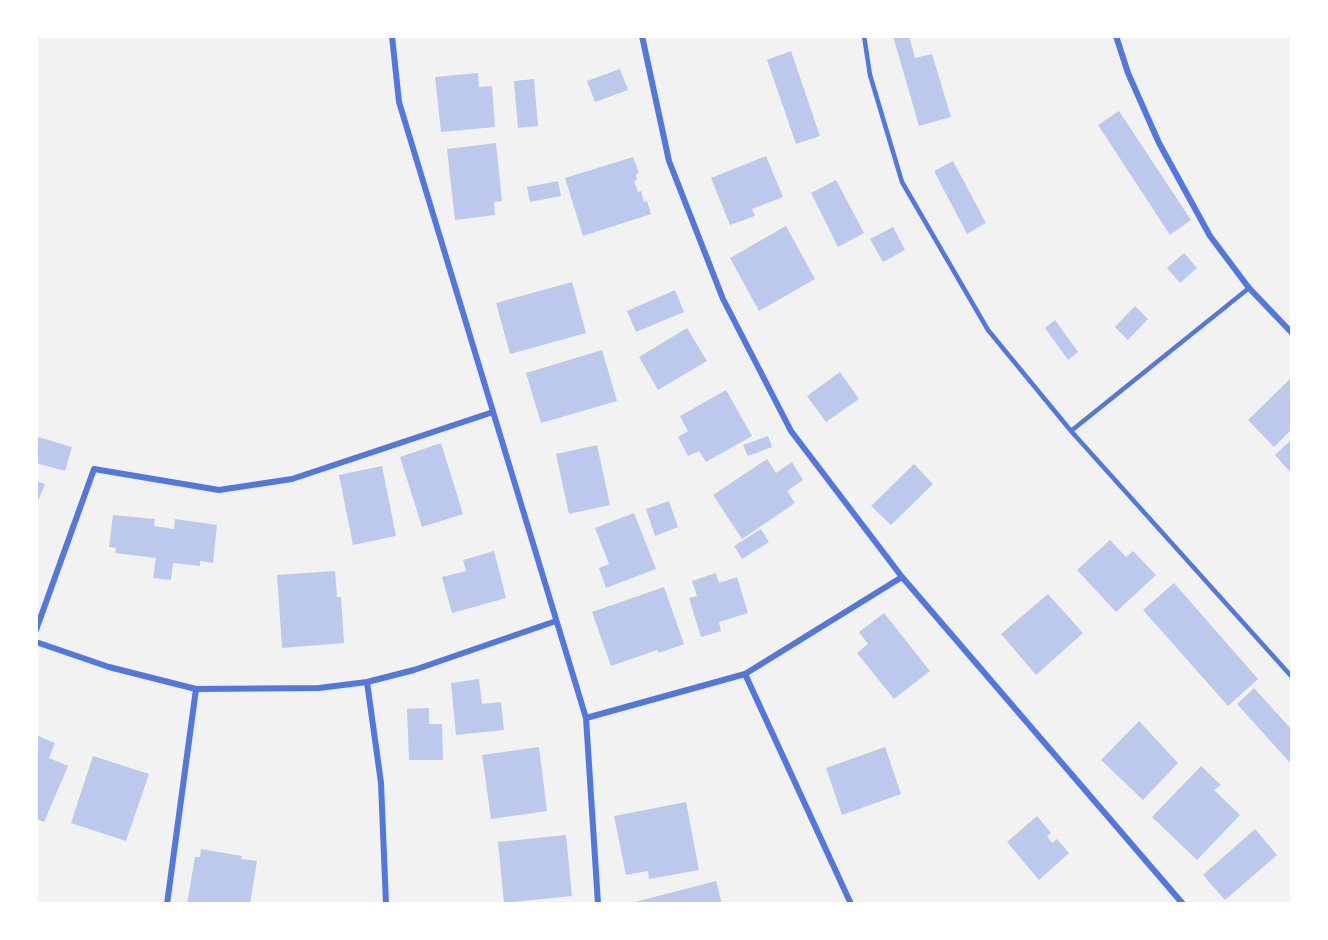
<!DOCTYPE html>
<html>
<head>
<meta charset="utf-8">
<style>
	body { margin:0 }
	#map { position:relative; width:1328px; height:940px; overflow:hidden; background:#f2f2f2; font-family:Overpass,sans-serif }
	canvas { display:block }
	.frame { position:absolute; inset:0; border:38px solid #fff; pointer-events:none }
</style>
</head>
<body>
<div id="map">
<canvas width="1328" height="940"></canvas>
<div class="frame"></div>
</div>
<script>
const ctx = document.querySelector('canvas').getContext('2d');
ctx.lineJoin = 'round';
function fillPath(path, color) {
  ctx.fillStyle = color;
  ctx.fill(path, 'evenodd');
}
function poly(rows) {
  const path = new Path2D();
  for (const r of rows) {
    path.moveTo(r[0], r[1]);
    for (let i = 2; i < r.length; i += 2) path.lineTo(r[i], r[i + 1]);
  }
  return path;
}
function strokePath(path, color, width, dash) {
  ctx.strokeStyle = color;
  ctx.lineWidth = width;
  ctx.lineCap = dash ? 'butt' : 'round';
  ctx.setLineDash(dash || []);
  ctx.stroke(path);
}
fillPath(poly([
	[893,36,909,36,915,58,932,54,951,117,919,126],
	[791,51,820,136,796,144,767,60],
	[620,69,628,90,595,102,587,81],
	[478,73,479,87,492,86,495,127,441,132,435,77],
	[534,79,538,126,518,128,514,81],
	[1119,111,1191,220,1170,235,1098,125],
	[496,143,502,201,494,202,495,215,455,220,447,149],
	[766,156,783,197,752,209,755,216,730,225,711,178],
	[633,157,639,173,636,174,637,180,634,181,638,192,641,191,644,202,647,201,651,214,583,236,565,178],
	[953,161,986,223,967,234,934,171],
	[836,180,864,233,838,247,811,193],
	[558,181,561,196,530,202,527,187],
	[786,226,815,279,759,311,730,258],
	[893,227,905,250,883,262,870,239],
	[1184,253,1197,268,1180,283,1167,268],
	[572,282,586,333,510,354,496,303],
	[675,290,684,312,636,332,627,311],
	[1135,306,1148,319,1128,340,1115,327],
	[1055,320,1078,352,1068,360,1045,328],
	[687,328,707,361,658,390,639,357],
	[602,350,617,401,541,423,526,373],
	[840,372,859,399,826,422,807,396],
	[1292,377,1292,429,1274,447,1248,420],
	[726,390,752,436,706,462,699,451,688,456,678,437,688,431,680,416],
	[768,436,772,447,748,456,743,445],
	[38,437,72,447,65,471,36,463],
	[1292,439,1292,474,1275,455],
	[441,443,463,514,422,527,400,457],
	[597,445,610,505,569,514,556,454],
	[767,459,776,473,792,462,803,480,787,491,795,503,742,539,713,495],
	[914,464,933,484,891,525,871,506],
	[382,466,396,536,353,545,339,475],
	[36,481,45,484,36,506],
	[669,501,678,527,655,536,646,509],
	[634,513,656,569,606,588,599,568,609,564,595,528],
	[113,515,155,519,154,526,174,529,175,519,217,525,213,563,200,561,200,566,173,563,171,580,153,578,156,558,115,553,116,548,109,547],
	[761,529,769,542,742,559,734,546],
	[1110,540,1126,557,1133,551,1156,575,1116,612,1077,570],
	[494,551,506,598,452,613,442,577,466,571,463,560],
	[335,571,337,597,341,597,344,643,282,648,277,575],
	[716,573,719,583,737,577,748,613,719,622,721,631,701,637,689,598,697,596,692,581],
	[1174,583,1258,679,1228,706,1143,610],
	[664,587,684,644,659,653,657,650,611,666,592,612],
	[1048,594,1083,633,1036,675,1001,634],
	[884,613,930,671,894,699,857,653,868,644,859,632],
	[479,679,482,704,501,702,504,730,456,735,451,683],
	[1254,688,1292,730,1292,765,1237,704],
	[429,708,429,724,442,724,443,760,409,760,407,709],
	[1139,721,1178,763,1143,800,1101,760],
	[36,735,55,743,49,758,68,766,44,822,36,819],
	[539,747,547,811,491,819,482,755],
	[885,747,901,794,842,815,826,768],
	[93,756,149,774,126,841,71,823],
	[1201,766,1221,785,1214,790,1240,815,1197,860,1152,817],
	[686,802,699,870,649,879,648,871,626,875,614,816],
	[1037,816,1051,833,1047,836,1052,843,1057,839,1069,853,1039,880,1007,842],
	[1255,829,1277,855,1225,900,1203,875],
	[566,835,572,896,504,903,498,842],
	[201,849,242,856,241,859,257,861,250,904,187,904,195,857,200,857],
	[716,881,722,904,631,904,631,903]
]), '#bdc9ec');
strokePath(poly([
	[864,36,870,75,902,182,988,330,1071,431,1292,677],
	[1071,431,1249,288]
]), '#5277de', 4.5);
strokePath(poly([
	[392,36,399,102,586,718,598,904],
	[642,36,669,161,723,299,791,431,902,577,1183,904],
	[1116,36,1128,73,1159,143,1210,236,1249,288,1292,333],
	[36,630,94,469,219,490,292,479,493,412],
	[36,642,109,667,196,689,319,688,367,682,414,670,556,621],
	[745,674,851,904],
	[367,682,381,783,386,904],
	[586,718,745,674,902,577],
	[167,904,196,689]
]), '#5277de', 6);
</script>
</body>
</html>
